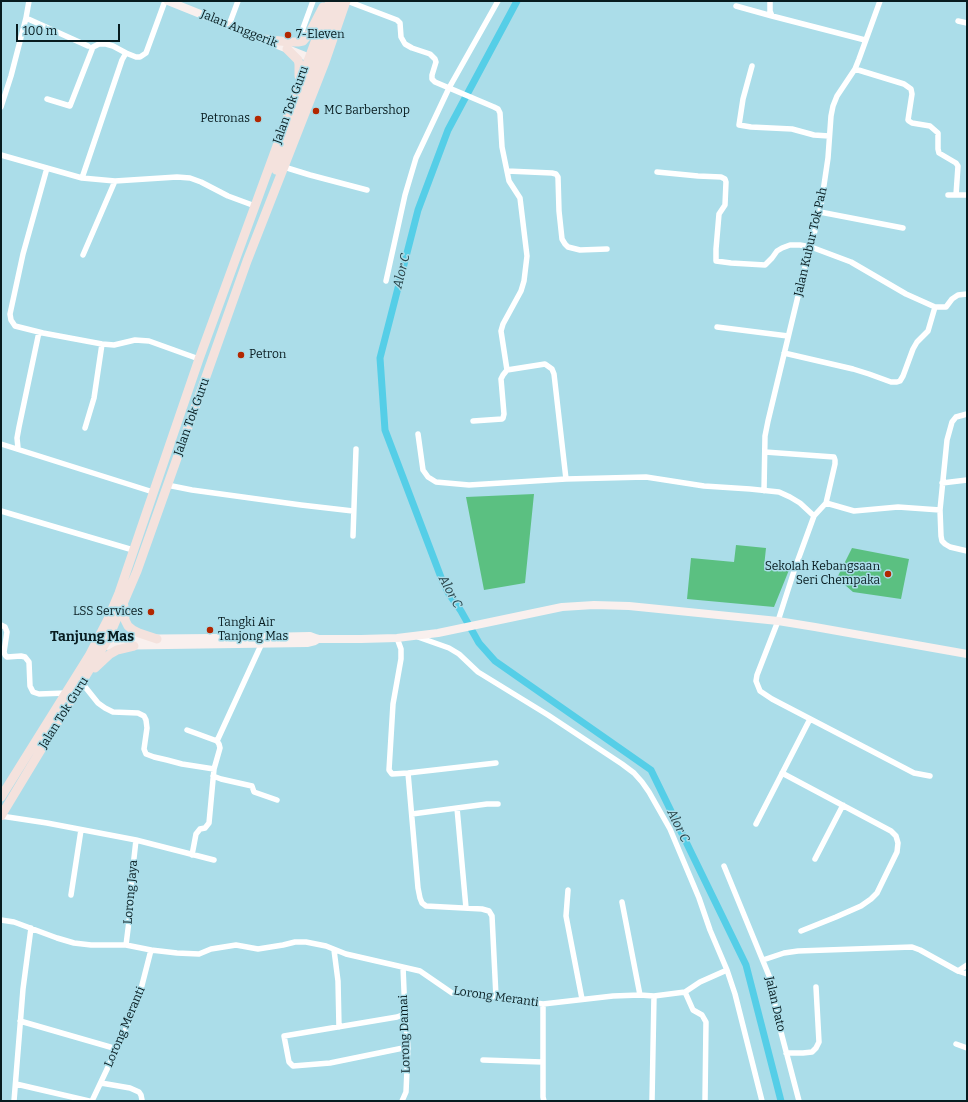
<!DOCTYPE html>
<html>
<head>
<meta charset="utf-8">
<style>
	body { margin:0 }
	#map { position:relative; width:968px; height:1102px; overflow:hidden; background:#abdde9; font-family:Bitter,serif }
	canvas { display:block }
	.frame { position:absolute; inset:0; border:2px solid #071b1f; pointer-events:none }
	.scale { position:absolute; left:16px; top:24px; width:104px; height:18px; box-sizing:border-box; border:2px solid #071b1f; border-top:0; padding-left:5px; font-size:12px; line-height:14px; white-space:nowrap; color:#071b1f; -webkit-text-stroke:3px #abdde9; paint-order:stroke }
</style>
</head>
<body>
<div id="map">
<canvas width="968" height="1102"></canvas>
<div class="frame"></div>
<div class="scale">100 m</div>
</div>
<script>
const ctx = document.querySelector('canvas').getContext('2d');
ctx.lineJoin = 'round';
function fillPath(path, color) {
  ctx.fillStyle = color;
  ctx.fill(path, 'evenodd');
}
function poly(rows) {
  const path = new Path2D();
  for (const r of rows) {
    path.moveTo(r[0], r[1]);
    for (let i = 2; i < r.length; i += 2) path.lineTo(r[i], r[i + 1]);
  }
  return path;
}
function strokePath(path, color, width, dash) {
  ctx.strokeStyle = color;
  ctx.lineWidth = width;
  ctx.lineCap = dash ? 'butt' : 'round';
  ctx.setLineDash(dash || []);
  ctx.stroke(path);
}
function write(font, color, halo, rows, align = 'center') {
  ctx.font = font + ' Bitter,serif';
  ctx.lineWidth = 3;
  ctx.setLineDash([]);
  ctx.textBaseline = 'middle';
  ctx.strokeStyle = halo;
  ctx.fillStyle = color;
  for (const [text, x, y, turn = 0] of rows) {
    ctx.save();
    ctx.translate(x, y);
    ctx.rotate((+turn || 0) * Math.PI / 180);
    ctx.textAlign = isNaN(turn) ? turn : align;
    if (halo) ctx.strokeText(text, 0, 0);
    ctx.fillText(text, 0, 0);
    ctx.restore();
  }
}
fillPath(poly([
	[534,494,525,583,484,590,466,497],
	[736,545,766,548,764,567,789,570,774,607,687,599,691,558,734,562],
	[852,548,909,559,901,599,853,592,837,578]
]), '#5bc081');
strokePath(poly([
	[517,1,448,130,418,210,380,358,385,430,442,580,449,594,461,611,479,643,495,661,651,770,746,965,781,1101]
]), '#55cee7', 7);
strokePath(poly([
	[347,1,397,20,400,23,401,37,405,44,412,48,430,54,435,59,436,62,432,75,432,79,435,82,494,107,498,109,500,113,502,147,509,181,520,198,527,256,524,281,521,291,503,324,501,331,507,370],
	[770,1,770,11,772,16,865,40],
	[736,6,772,16],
	[26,18,88,46],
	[958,21,967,23],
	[229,25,238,1],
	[298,42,313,1],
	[752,66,743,99,739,125,751,127,792,129,814,135,829,136],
	[855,69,904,84,911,89,912,94,908,120,909,121,912,123,930,126,938,133,938,149,939,153,956,163,958,166,956,195],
	[47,99,70,106,93,47,99,44,106,44,113,46,126,53],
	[1,107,11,76,26,18,29,1],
	[1,155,82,178,115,181,177,177,190,178,201,182,228,196,255,206],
	[284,167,310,175,367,190],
	[47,168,23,254,10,314,11,320,15,326,43,333,102,344,114,345,135,340,149,341,199,359],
	[507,171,552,173,556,174,558,177,559,211,562,239,565,244,568,247,580,250,607,249],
	[657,172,698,176,721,177,725,179,726,182,725,205,719,214,716,249,716,261,731,263,765,265,772,258,777,251,782,248,790,245,800,245,811,247,851,262,906,294,935,307,946,307,952,299,958,295,967,294],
	[82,178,122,60,126,53,136,57,140,57,146,53,165,1],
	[948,195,967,195],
	[820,212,903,228],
	[83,255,115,181],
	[386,281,405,195,416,158,449,88,498,1],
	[717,327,788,336],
	[784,353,853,369,869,374,891,382,897,382,900,381,903,376,913,349,917,342,928,331,935,307],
	[473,421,502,419,503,418,504,414,501,379,503,375,507,370,545,364,552,369,554,374,566,479],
	[85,428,94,398,102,344],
	[418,434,423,470,428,477,436,482,469,485,566,479,646,477,704,486,750,489,779,492,790,497,800,503,814,516],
	[1,444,153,492],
	[18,448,17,438,19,427,39,332],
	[765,452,834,457,835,460,835,464,826,503],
	[942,483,967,480],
	[167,485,192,490,301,505,353,511],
	[764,491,765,436,768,421,805,267,820,212,828,158,831,116,833,106,837,96,855,69,859,59,880,1],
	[940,510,947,440,952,422,956,417,967,414],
	[1,511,133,550],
	[353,536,356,449],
	[1,625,5,627,7,632,4,652,5,655,7,657,21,656,25,657,29,662,30,686,33,692,39,694,66,693],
	[418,637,449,648,459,654,478,672,548,715,622,764,634,773,642,782,649,792,670,829,699,898,710,930,727,970,735,994,762,1101],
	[397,638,401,649,401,659,393,704,389,770,392,774,408,773,496,763],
	[82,683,98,703,105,708,113,712,138,713,144,716,146,720,147,728,144,749,146,754,154,757,167,760,182,764,214,769,220,748,219,744,217,741,187,730],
	[217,741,262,643],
	[408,773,418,888,420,898,422,903,426,906,482,909,489,911,492,916,496,997],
	[782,773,891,831,896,836,898,843,897,852,877,893,871,899,861,906,836,917,801,931],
	[213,776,221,779,252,786,254,792,277,800],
	[930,776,914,773,772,699,760,691,756,681,757,675,778,621,795,568,814,516,826,503,854,511,898,507,940,510,941,536,942,541,945,544,950,547,967,551],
	[457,808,466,908],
	[412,814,487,804,498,804],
	[1,816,47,823,136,840,214,860],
	[756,824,810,719],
	[192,855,196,834,200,829,205,828,209,823,214,769],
	[815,859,843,805],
	[724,866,772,983,776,1013,799,1101],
	[568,890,566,916,582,999],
	[71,895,81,830],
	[622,902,640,995],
	[1,920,14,922,57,938,74,943,91,945,126,945,151,950,177,953,199,954,211,949,236,945,258,949,283,945,295,942,306,942,326,946,346,954,420,971,452,993,496,997,543,1004,613,996,640,995,654,996,685,992,700,982,727,970],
	[126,945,132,897,131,885,136,840],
	[334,950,338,981,339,1027],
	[763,960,784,953,798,951,912,947,920,950,958,971,967,974],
	[958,971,967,965],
	[685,992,693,1010,702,1015,706,1022,705,1101],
	[543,1004,543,1097,544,1101],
	[405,1014,397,1017,284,1036,289,1062,293,1066,330,1063,408,1047],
	[20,1021,117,1049],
	[956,1044,967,1048],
	[786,1053,803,1053,812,1052,816,1048,819,1042,816,987],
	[483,1060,542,1062],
	[101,1083,130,1088,139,1092,141,1095,142,1100],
	[16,1084,89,1101],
	[14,1101,23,989,31,928],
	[92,1101,125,1031,140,993,151,950],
	[402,1101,406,1092,408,1047,405,1014,403,967],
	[652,1101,654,996]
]), '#fff', 5.5);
strokePath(poly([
	[168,1,315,60],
	[103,639,214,638,310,636,318,639,361,639,397,638,438,633,562,607,594,605,629,606,778,621,815,627,967,654],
	[98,646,307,643,315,641,318,639]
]), '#f9f0ee', 8);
strokePath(poly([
	[263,39,289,42,298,42,303,41,309,34,323,7],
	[287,49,298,60,299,64,299,76],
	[276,170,339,1],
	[124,606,125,620,128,626,133,630,139,633,157,639],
	[95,668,110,654,117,650,134,646],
	[1,797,89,656,108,619,119,593,199,359,330,1],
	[1,816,108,639,137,571,247,261,325,62,346,1]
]), '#f4e2dd', 9);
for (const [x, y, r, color] of [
	[288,35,4,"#b22700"],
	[316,111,4,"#b22700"],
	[258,119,4,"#b22700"],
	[241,355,4,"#b22700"],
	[888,574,4,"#b22700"],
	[151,612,4,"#b22700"],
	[210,630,4,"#b22700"]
]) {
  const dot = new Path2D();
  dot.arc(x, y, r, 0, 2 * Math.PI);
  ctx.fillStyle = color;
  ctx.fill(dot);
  strokePath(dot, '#abdde9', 1.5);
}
write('12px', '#071b1f', '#abdde9', [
	["Jalan Anggerik",239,29,22],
	["Jalan Tok Guru",291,105,-70],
	["Jalan Kubur Tok Pah",811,242,-77],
	["Jalan Tok Guru",192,417,-70],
	["Jalan Tok Guru",64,713,-58],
	["Lorong Jaya",131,892,-85],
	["Lorong Meranti",496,997,8],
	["Jalan Dato",775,1004,77],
	["Lorong Meranti",125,1027,-67],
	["Lorong Damai",405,1034,-92]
]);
write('12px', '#071b1f', '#abdde9', [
	["7-Eleven",296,35],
	["MC Barbershop",324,111],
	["Petronas",250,119,"right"],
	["Petron",249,355],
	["Sekolah Kebangsaan",880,567,"right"],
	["Seri Chempaka",880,581,"right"],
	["LSS Services",143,612,"right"],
	["Tangki Air",218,623],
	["Tanjong Mas",218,637]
], 'left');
write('italic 13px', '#284349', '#abdde9', [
	["Alor C",402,271,-76],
	["Alor C",450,592,62],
	["Alor C",678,826,64]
]);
write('bold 14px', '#071b1f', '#abdde9', [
	["Tanjung Mas",92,637]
]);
</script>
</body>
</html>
